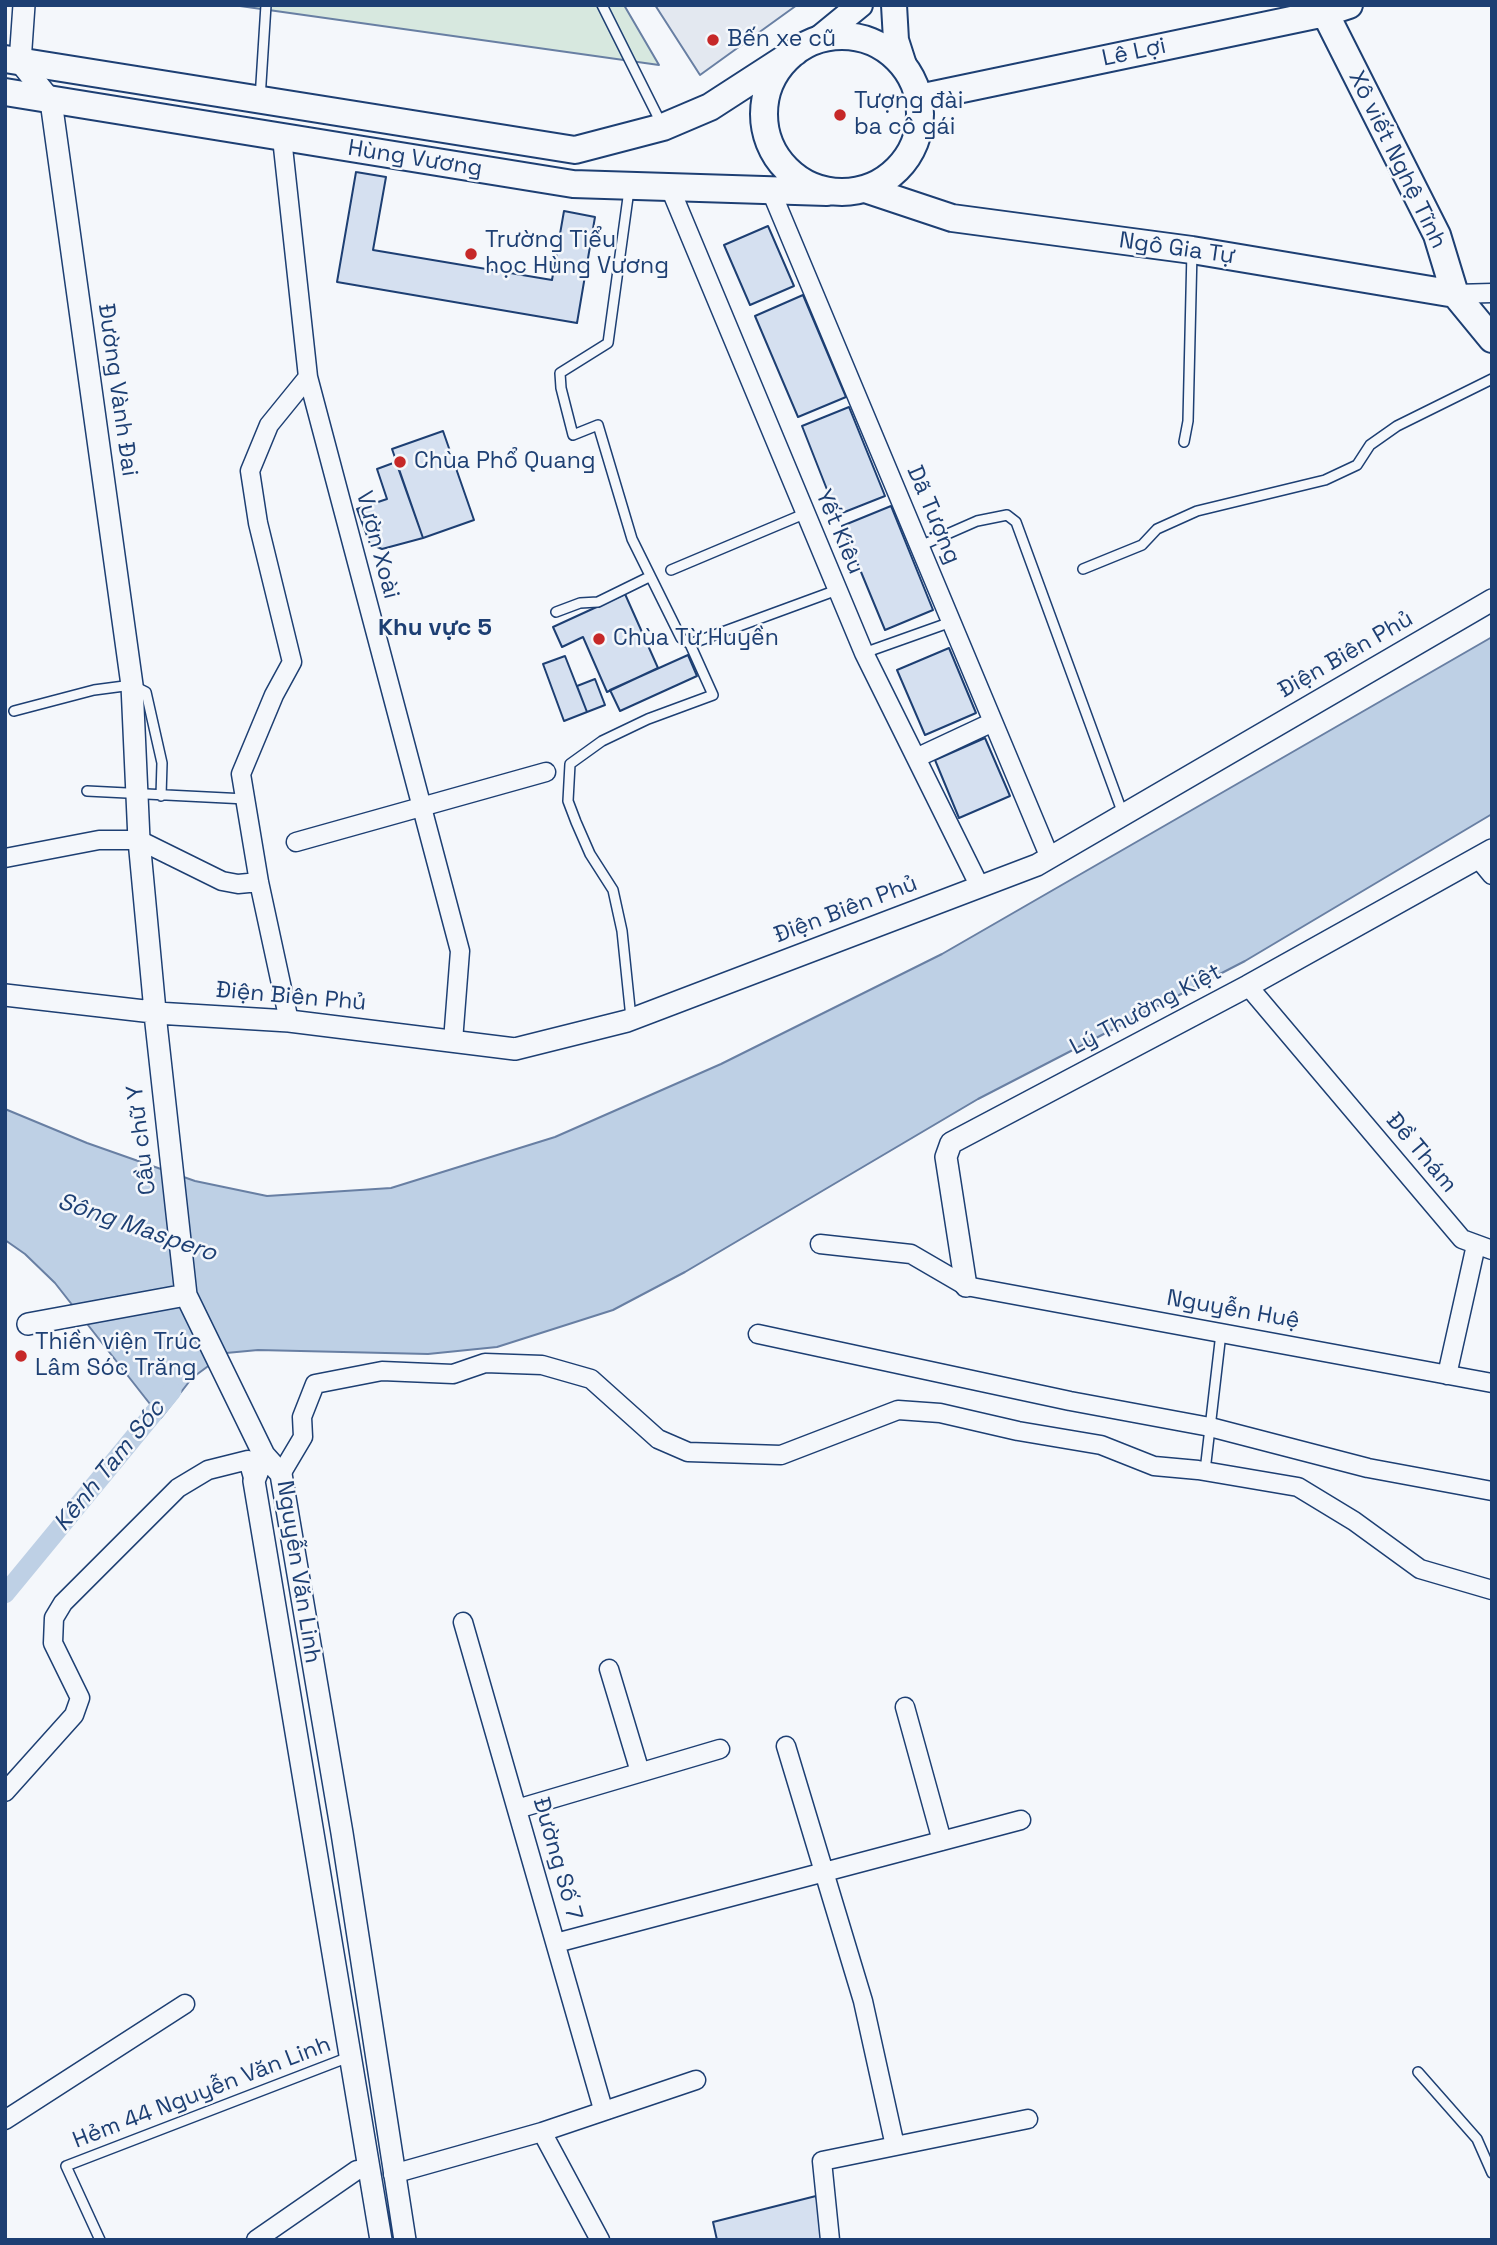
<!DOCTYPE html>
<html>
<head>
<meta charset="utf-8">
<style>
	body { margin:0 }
	#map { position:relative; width:1497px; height:2245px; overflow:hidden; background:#f4f7fb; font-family:"Space Grotesk",sans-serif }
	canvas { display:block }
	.frame { position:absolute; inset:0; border:7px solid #1d3f73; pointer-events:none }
</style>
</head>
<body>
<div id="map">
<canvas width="1497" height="2245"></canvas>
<div class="frame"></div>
</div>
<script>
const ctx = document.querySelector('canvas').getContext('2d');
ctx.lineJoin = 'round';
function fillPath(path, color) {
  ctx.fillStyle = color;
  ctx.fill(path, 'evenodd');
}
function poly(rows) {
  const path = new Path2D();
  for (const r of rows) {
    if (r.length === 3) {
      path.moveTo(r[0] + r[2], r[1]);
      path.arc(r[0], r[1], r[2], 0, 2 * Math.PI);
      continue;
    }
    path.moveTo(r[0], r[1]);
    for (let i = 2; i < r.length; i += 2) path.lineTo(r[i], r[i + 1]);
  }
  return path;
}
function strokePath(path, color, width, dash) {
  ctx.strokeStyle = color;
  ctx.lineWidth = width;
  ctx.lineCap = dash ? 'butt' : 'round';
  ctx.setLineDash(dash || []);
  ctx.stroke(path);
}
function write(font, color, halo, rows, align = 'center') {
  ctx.font = font + ' "Space Grotesk",sans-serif';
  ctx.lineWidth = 5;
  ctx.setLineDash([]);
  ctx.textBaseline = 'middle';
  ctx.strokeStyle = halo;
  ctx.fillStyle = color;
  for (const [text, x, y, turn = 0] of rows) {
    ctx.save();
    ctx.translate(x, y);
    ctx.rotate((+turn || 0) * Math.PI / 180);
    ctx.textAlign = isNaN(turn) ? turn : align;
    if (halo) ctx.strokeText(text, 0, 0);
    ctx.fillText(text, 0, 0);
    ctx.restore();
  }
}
const green = poly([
	[233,5,624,5,659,65,233,5]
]);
fillPath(green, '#d7e8df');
strokePath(green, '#687fa3', 2);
const parking = poly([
	[655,5,797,5,700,75,655,5]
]);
fillPath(parking, '#e3e8f0');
strokePath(parking, '#687fa3', 2);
const water = poly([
	[1492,637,1492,814,1245,961,978,1099,685,1272,613,1310,497,1347,428,1354,258,1350,226,1353,192,1378,161,1418,55,1283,25,1254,5,1240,5,1109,87,1143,195,1181,267,1196,391,1188,555,1137,721,1064,942,954,1492,637]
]);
fillPath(water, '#bed0e5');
strokePath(water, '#687fa3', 2);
strokePath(poly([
	[5,1594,172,1391]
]), '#bed0e5', 19);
const building = poly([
	[356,172,386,177,373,250,552,280,564,211,595,217,577,323,337,282,356,172],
	[768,226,794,286,750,305,724,245,768,226],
	[803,295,846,397,798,417,755,316,803,295],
	[849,407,885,496,837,515,802,426,849,407],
	[443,431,474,520,423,538,392,449,443,431],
	[396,462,423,538,382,549,370,544,357,509,387,499,377,469,396,462],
	[891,506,933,610,885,630,842,526,891,506],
	[625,594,658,668,607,692,583,637,562,647,553,627,625,594],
	[949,648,976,713,925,735,897,670,949,648],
	[688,655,697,676,620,711,610,690,688,655],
	[565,656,587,712,564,721,543,664,565,656],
	[595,679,605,705,587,712,577,686,595,679],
	[985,738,1010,796,959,818,935,760,985,738],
	[816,2196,827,2240,717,2240,713,2222,816,2196]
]);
fillPath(building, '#d5e0f0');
strokePath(building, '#1d3f73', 2);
const service = poly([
	[602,5,662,125],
	[260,99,266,5],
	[629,190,608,343,560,373,561,388,573,435,598,425,632,539,681,638,690,644],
	[1184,442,1188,421,1192,251],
	[920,546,977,521,1007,515,1016,522,1123,814],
	[1083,569,1142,545,1157,529,1197,511,1325,480,1357,465,1370,445,1397,426,1492,379],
	[671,570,804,514],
	[556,612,580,603,598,602,649,577],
	[690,644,837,590],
	[864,653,951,622],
	[14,711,94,690,132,685,146,692,162,763,161,796],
	[87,791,246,799],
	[631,1018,622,931,613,890,590,854,576,822,568,801,570,764,602,741,648,719,713,695,690,644],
	[1205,1471,1221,1333],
	[1418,2072,1477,2139,1492,2173],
	[100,2240,66,2166,349,2057]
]);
const minor = poly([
	[282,138,308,377,460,951,453,1041],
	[670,188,864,653,980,887],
	[771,191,1050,858],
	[1455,294,1492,293],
	[916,758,993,722],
	[296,842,546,772],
	[5,858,99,840,139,840,222,881,238,884,259,882],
	[1478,858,1492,875],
	[1248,986,1462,1239,1492,1250],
	[289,1021,259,882,241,774,274,695,292,662,258,523,250,471,269,425,308,377],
	[820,1244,911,1254,966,1286,1492,1383],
	[758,1334,1070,1401,1210,1427,1368,1468,1492,1491],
	[1447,1375,1476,1245],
	[281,1474,303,1437,302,1417,315,1384,382,1371,453,1374,485,1363,542,1365,591,1379,658,1439,688,1452,781,1455,898,1410,940,1413,1018,1431,1101,1445,1154,1466,1198,1470,1298,1487,1354,1521,1420,1569,1492,1590],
	[463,1622,603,2109],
	[609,1669,640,1772],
	[905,1707,942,1841],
	[786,1746,863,2001,895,2146],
	[5,1792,74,1715,80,1698,53,1643,54,1618,63,1603,178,1488,208,1470,248,1460,254,1481],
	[517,1809,720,1749],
	[556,1943,1021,1820],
	[5,2120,185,2004],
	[542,2132,600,2240],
	[393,2174,542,2132,696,2080],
	[256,2240,357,2170,369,2170],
	[830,2240,822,2161,1028,2119]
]);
const tertiary = poly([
	[24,5,20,62,51,101,132,685,139,840,155,1011],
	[5,995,153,1012],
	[156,1013,289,1021,515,1049,627,1021,1037,865,1492,600],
	[155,1014,186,1295,264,1455],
	[966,1286,946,1157,951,1143,1248,986,1492,850],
	[28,1324,186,1295],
	[381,2240,254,1481,264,1455,281,1474,342,1833,405,2240]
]);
const secondary = poly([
	[894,5,896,40,904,65],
	[816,41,860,5]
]);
const primary = poly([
	[1325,13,1437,235,1455,294,1492,339],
	[842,114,78],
	[5,59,575,150,663,127,710,107,795,52],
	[5,92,573,184,827,192],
	[919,98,1325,13,1349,5],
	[865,189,952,218,1192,250,1455,294]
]);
strokePath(service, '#1d3f73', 12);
strokePath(minor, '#1d3f73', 21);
strokePath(tertiary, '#1d3f73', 24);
strokePath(secondary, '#1d3f73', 28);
strokePath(primary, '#1d3f73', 30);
strokePath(service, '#f4f7fb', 9);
strokePath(minor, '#f4f7fb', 18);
strokePath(tertiary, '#f4f7fb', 21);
strokePath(secondary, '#f4f7fb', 24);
strokePath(primary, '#f4f7fb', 26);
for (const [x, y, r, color] of [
	[713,40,7,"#c62828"],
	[840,115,7,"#c62828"],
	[471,254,7,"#c62828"],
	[400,462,7,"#c62828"],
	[599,639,7,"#c62828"],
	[21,1356,7,"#c62828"]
]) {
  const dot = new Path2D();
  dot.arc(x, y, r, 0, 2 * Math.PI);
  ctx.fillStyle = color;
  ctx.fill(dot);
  strokePath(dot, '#f4f7fb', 2.5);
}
write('23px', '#1d3f73', '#f4f7fb', [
	["Bến xe cũ",727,40],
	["Tượng đài",854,102],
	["ba cô gái",854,128],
	["Trường Tiểu",485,241],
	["học Hùng Vương",485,267],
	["Chùa Phổ Quang",414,462],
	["Chùa Từ Huyền",613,639],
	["Thiền viện Trúc",35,1343],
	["Lâm Sóc Trăng",35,1369]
], 'left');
write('23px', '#1d3f73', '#f4f7fb', [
	["Lê Lợi",1134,53,-12],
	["Hùng Vương",415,159,9],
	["Xô viết Nghệ Tĩnh",1397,160,64],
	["Ngô Gia Tự",1177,249,8],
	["Đường Vành Đai",117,390,82],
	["Dã Tượng",933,515,67],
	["Yết Kiêu",839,532,67],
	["Vườn Xoài",377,545,75],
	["Điện Biên Phủ",1346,655,-30],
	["Điện Biên Phủ",846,910,-21],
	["Điện Biên Phủ",291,997,5],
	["Lý Thường Kiệt",1146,1010,-28],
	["Cầu chữ Y",142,1140,-97],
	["Đề Thám",1421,1153,50],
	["Nguyễn Huệ",1233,1310,10],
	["Nguyễn Văn Linh",298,1572,81],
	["Đường Số 7",557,1859,74],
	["Hẻm 44 Nguyễn Văn Linh",202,2093,-21]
]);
write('bold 24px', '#1d3f73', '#f4f7fb', [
	["Khu vực 5",435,628]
]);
write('italic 24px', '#1d3f73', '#f4f7fb', [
	["Sông Maspero",137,1228,19],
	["Kênh Tam Sóc",110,1466,-51]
]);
</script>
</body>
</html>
